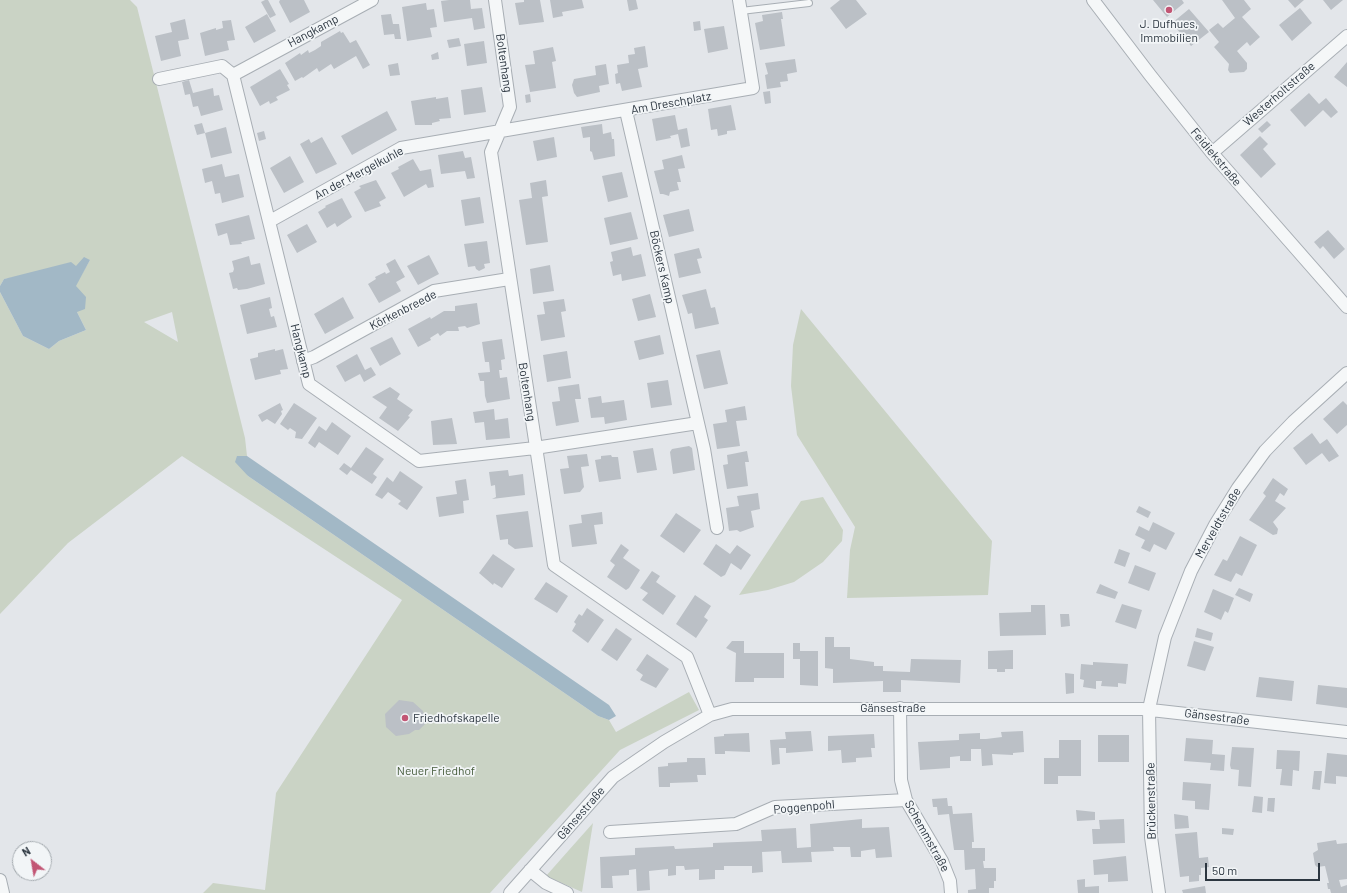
<!DOCTYPE html>
<html>
<head>
<meta charset="utf-8">
<style>
	body { margin:0 }
	#map { position:relative; width:1347px; height:893px; overflow:hidden; background:#e3e6ea; font-family:Barlow,sans-serif }
	canvas { display:block }
	.north { position:absolute; left:12px; top:841px; width:40px; height:40px; box-sizing:border-box; background:#f2f5f7; border:1px solid #a3a9ae; border-radius:50%; rotate:329deg; font-size:11px; font-weight:700; line-height:16px; text-align:center; color:#2c3640 }
	.north::after { content:''; display:block; margin:auto; width:14px; height:18px; background:#c25574; clip-path:polygon(50% 0,100% 100%,50% 72%,0 100%) }
	.scale { position:absolute; left:1205px; top:863px; width:115px; height:18px; box-sizing:border-box; border:2px solid #2c3640; border-top:0; padding-left:5px; font-size:12px; line-height:14px; white-space:nowrap; color:#2c3640; -webkit-text-stroke:3px #f2f5f7; paint-order:stroke }
</style>
</head>
<body>
<div id="map">
<canvas width="1347" height="893"></canvas>
<div class="north">N</div>
<div class="scale">50 m</div>
</div>
<script>
const ctx = document.querySelector('canvas').getContext('2d');
ctx.lineJoin = 'round';
function fillPath(path, color) {
  ctx.fillStyle = color;
  ctx.fill(path, 'evenodd');
}
function poly(rows) {
  const path = new Path2D();
  for (const r of rows) {
    path.moveTo(r[0], r[1]);
    for (let i = 2; i < r.length; i += 2) path.lineTo(r[i], r[i + 1]);
  }
  return path;
}
function strokePath(path, color, width, dash) {
  ctx.strokeStyle = color;
  ctx.lineWidth = width;
  ctx.lineCap = dash ? 'butt' : 'round';
  ctx.setLineDash(dash || []);
  ctx.stroke(path);
}
function write(font, color, halo, rows, align = 'center') {
  ctx.font = font + ' Barlow,sans-serif';
  ctx.lineWidth = 3.5;
  ctx.setLineDash([]);
  ctx.textBaseline = 'middle';
  ctx.strokeStyle = halo;
  ctx.fillStyle = color;
  for (const [text, x, y, turn = 0] of rows) {
    ctx.save();
    ctx.translate(x, y);
    ctx.rotate((+turn || 0) * Math.PI / 180);
    ctx.textAlign = isNaN(turn) ? turn : align;
    if (halo) ctx.strokeText(text, 0, 0);
    ctx.fillText(text, 0, 0);
    ctx.restore();
  }
}
fillPath(poly([
	[0,0,130,0,137,7,245,438,247,456,237,456,248,476,598,716,609,720,616,732,689,692,699,710,620,750,490,893,203,893,213,883,265,890,276,793,402,600,182,456,68,543,0,614,0,292,23,336,49,349,59,341,86,330,77,312,75,286,90,260,75,267,4,279,0,286],
	[172,312,178,342,144,322],
	[801,309,992,541,988,595,847,598,850,550,855,527,797,435,791,386,793,345],
	[823,497,843,530,842,541,823,562,794,582,768,590,739,595,801,501],
	[593,823,582,892,546,876,569,850]
]), '#cad3c5');
fillPath(poly([
	[84,257,90,260,76,286,86,297,85,309,77,312,86,330,59,341,49,349,23,336,0,292,0,286,4,279,71,262,76,266],
	[237,456,247,456,609,705,616,716,609,720,598,716,248,476,235,462]
]), '#a2b8c6');
fillPath(poly([
	[265,0,268,0,276,15,270,18,261,2],
	[280,0,304,0,310,12,290,23,279,2],
	[449,0,470,0,471,9,482,8,485,28,474,30,472,18,444,22,441,1],
	[524,0,540,0,544,22,519,25,515,3,524,2],
	[550,0,582,0,584,8,562,12,563,16,553,18],
	[627,0,636,0,638,9,629,11],
	[840,0,856,0,867,14,846,29,830,8],
	[1153,0,1182,0,1184,3,1167,17],
	[1222,0,1244,0,1251,9,1242,17,1260,37,1250,46,1247,42,1237,51,1247,63,1247,69,1244,72,1230,73,1228,70,1229,64,1214,47,1219,42,1209,30,1218,23,1223,28,1235,18],
	[1288,0,1304,0,1295,8],
	[1323,0,1343,0,1331,10],
	[426,3,427,10,434,9,437,27,430,28,432,37,407,41,402,7],
	[1300,8,1312,23,1292,41,1279,25],
	[1189,9,1209,32,1191,46,1172,23],
	[782,12,783,19,781,19,785,46,760,50,755,23,763,21,762,15],
	[267,14,276,31,254,43,245,27],
	[391,14,393,24,399,24,401,39,395,39,394,34,384,35,381,15],
	[185,19,189,39,178,41,181,56,161,61,155,36,172,32,170,23],
	[231,20,235,40,227,41,229,50,205,56,200,33,216,28,216,30,223,28,222,21],
	[700,21,701,30,694,31,693,22],
	[724,26,728,49,708,53,704,29],
	[340,31,341,33,343,32,350,43,356,40,370,65,363,69,356,56,334,69,331,64,319,72,317,68,303,78,302,77,295,81,285,63,300,53,301,55,308,50,309,53,315,50,321,46,321,42],
	[459,38,461,46,449,48,447,40],
	[484,41,487,63,467,66,464,44],
	[645,46,648,67,638,69,642,87,622,91,620,83,616,84,615,74,618,73,617,65,629,63,628,55,635,54,634,48],
	[553,47,556,61,552,62,556,88,530,92,525,65,535,64,533,51],
	[438,52,439,59,432,60,431,55],
	[795,59,797,72,787,74,788,81,780,82,781,87,767,89,765,75,768,74,765,63],
	[1347,62,1347,87,1334,77],
	[398,63,400,75,390,76,388,65],
	[606,64,609,84,599,86,600,92,577,97,574,93,572,85,574,79,596,75,595,66],
	[280,69,289,84,287,85,290,90,276,97,278,100,270,104,269,101,260,106,250,87],
	[189,80,193,93,213,88,214,96,219,95,223,110,201,116,198,106,193,107,190,94,185,95,182,82],
	[482,87,486,112,464,115,461,90],
	[770,91,771,103,765,104,763,92],
	[1309,93,1319,104,1326,98,1338,112,1331,118,1323,110,1305,127,1290,110],
	[530,94,531,102,526,103,525,95],
	[436,97,436,99,448,97,451,118,439,119,440,121,432,123,432,125,415,125,411,101],
	[731,105,736,130,727,131,727,134,718,136,717,129,711,130,708,109],
	[387,111,397,130,352,155,341,136],
	[675,115,678,130,687,128,690,146,681,148,678,134,670,136,671,138,656,141,652,119],
	[1267,121,1271,125,1262,133,1258,129],
	[202,123,205,133,226,127,232,153,211,158,205,133,197,135,194,125],
	[602,124,603,134,611,132,612,139,614,139,615,156,594,160,592,152,590,151,590,137,583,138,581,127],
	[264,131,266,139,259,141,257,133],
	[1260,136,1268,144,1263,149,1276,164,1261,178,1240,155],
	[322,137,337,164,316,174,300,144,309,139,311,143],
	[554,137,557,157,537,161,533,141],
	[463,151,465,158,471,157,475,178,467,179,465,171,441,174,438,155],
	[682,155,685,168,678,169,681,182,677,182,679,190,670,192,669,196,663,194,660,194,654,171,664,169,662,160],
	[290,156,304,182,284,193,270,168],
	[413,159,420,171,431,169,434,187,428,188,426,184,404,197,391,173,399,169,398,167],
	[222,164,225,177,239,174,244,197,222,203,220,193,215,194,212,181,205,183,202,169],
	[622,172,628,197,608,202,602,176],
	[376,180,386,198,379,202,381,206,365,212,354,192,361,188,359,186],
	[546,180,548,196,542,197,548,242,526,245,519,200,532,198,530,183],
	[480,197,484,223,465,226,461,200],
	[342,198,352,217,337,227,335,223,327,228,318,212,326,207,325,206],
	[689,209,694,231,669,237,663,215],
	[631,212,638,239,610,245,604,218],
	[249,215,255,239,241,242,242,244,230,245,227,233,218,236,215,224],
	[307,224,317,242,297,253,287,235],
	[1328,230,1345,249,1334,259,1323,246,1320,249,1314,242],
	[487,241,490,263,484,264,485,268,479,271,476,269,475,266,468,267,464,244],
	[631,247,633,256,641,254,646,276,622,281,621,274,613,276,610,262,613,261,611,252],
	[699,248,702,258,697,259,701,273,679,278,674,254],
	[429,255,439,274,418,285,407,266],
	[249,256,251,265,260,263,265,284,247,289,238,290,237,288,233,289,229,273,233,272,234,269,232,261],
	[395,259,405,277,396,282,401,291,379,303,368,284,376,279,375,277,385,272,386,274,390,272,386,264],
	[550,265,554,291,533,294,530,269],
	[706,289,711,308,715,307,719,324,695,329,692,313,688,314,682,295],
	[650,294,656,317,638,321,632,299],
	[270,297,272,308,269,309,271,317,274,316,277,327,247,334,240,305],
	[343,297,354,318,325,334,314,314],
	[564,299,566,311,561,312,565,337,541,341,537,315,545,314,543,302],
	[477,303,480,324,467,328,465,326,458,327,459,331,447,331,440,336,438,333,430,338,431,340,418,347,408,329,430,317,431,319,444,311,455,311,455,306],
	[660,335,664,354,639,360,634,341],
	[392,337,401,354,380,366,370,348],
	[502,339,505,359,501,360,502,370,499,370,500,378,507,377,510,399,487,403,485,396,484,381,480,381,478,373,490,372,489,362,485,362,482,342],
	[275,349,275,351,283,349,288,369,280,370,281,374,255,380,250,359,258,357,258,353],
	[720,350,728,384,704,389,696,355],
	[567,351,571,378,547,382,543,355],
	[357,354,365,370,371,367,376,375,364,382,360,374,345,382,336,366],
	[668,380,672,405,651,408,647,383],
	[579,384,581,399,575,399,579,422,556,426,552,402,560,401,558,387],
	[390,387,400,394,397,399,413,410,408,416,410,417,398,431,379,418,387,407,372,397],
	[601,396,602,403,624,400,627,420,605,424,604,417,591,418,588,398],
	[1343,401,1347,405,1347,425,1337,434,1323,419],
	[280,403,283,410,281,411,282,414,275,424,267,419,262,422,258,415],
	[294,403,317,418,302,439,295,438,296,432,290,428,288,430,280,424],
	[745,406,747,420,736,421,740,446,717,449,713,424,727,422,725,410],
	[494,409,495,420,508,418,510,438,486,440,484,422,475,423,473,412],
	[452,418,457,444,433,445,431,421],
	[332,422,351,436,338,455,319,442,315,448,308,443,319,426,326,431],
	[1312,433,1320,444,1327,439,1339,456,1329,462,1322,453,1306,465,1293,448],
	[689,446,692,448,695,470,673,474,670,452,672,449],
	[366,447,384,459,373,474,377,477,372,484,351,470,347,475,339,469,344,463,351,468],
	[653,448,657,470,637,473,633,451],
	[747,451,749,462,745,462,748,486,727,489,723,465,728,464,727,455],
	[587,454,589,466,581,467,584,487,580,492,564,494,560,469,569,468,567,456],
	[611,455,612,457,618,457,621,479,599,482,595,460,601,459,601,456],
	[508,470,509,476,523,474,525,495,492,499,496,497,495,485,491,486,489,472],
	[400,471,423,487,407,510,398,504,401,501,388,492,382,499,375,495,387,477,393,482],
	[1273,478,1288,489,1284,496,1280,493,1275,501,1286,508,1273,522,1278,529,1277,534,1273,535,1249,520,1266,496,1263,493],
	[466,479,469,500,463,501,464,513,439,517,436,497,457,494,455,481],
	[758,493,760,509,751,511,754,527,740,532,737,530,729,531,726,508,739,506,737,496],
	[1139,506,1151,512,1148,518,1136,512],
	[528,511,533,547,515,549,508,544,508,539,500,540,496,515],
	[602,512,603,524,594,525,597,544,572,547,569,525,582,523,581,515],
	[676,513,701,530,684,553,660,536],
	[1153,522,1175,533,1166,550,1154,544,1150,552,1141,548,1145,540,1135,535,1139,526,1149,531],
	[1240,536,1257,545,1242,576,1236,573,1231,582,1214,575,1223,559,1227,561],
	[621,544,629,550,623,558,640,570,629,588,626,590,607,577,615,565,610,561],
	[716,544,730,554,737,545,751,555,741,570,731,563,725,575,721,577,703,564],
	[1119,549,1130,553,1125,567,1114,563],
	[493,554,515,569,502,588,494,583,493,585,479,573],
	[1135,565,1156,573,1149,591,1128,583],
	[652,571,660,576,656,582,676,596,663,615,642,600,648,593,640,588],
	[546,582,568,596,557,613,534,599],
	[1100,584,1118,592,1115,599,1096,593],
	[1239,588,1253,594,1250,602,1235,595],
	[1213,589,1234,598,1228,613,1225,611,1221,620,1204,612],
	[695,595,711,606,704,617,708,620,696,638,676,624],
	[1122,604,1142,610,1136,629,1115,622],
	[1031,605,1045,605,1046,635,1000,636,999,613,1031,612],
	[587,608,604,620,588,643,572,631,576,624,574,622,579,614,582,616],
	[1060,614,1069,614,1070,626,1061,627],
	[616,628,632,639,617,661,601,650],
	[1197,628,1213,633,1211,641,1195,637],
	[825,637,834,637,834,647,850,647,850,659,874,662,874,666,883,666,883,671,910,672,911,659,961,660,960,683,901,680,901,692,883,692,883,681,833,683,833,669,825,668],
	[732,641,744,641,744,653,784,653,784,678,754,678,754,682,735,682,736,653,726,648],
	[1194,641,1214,647,1205,671,1187,666],
	[793,643,800,643,800,651,818,651,818,686,800,685,800,659,793,659],
	[1013,650,1013,669,1005,669,1005,672,997,672,997,669,988,669,988,651],
	[647,654,669,669,656,688,640,680,643,675,636,670],
	[1093,662,1128,664,1126,684,1118,683,1118,687,1101,686,1102,681,1096,681,1096,689,1083,687,1084,680,1080,679,1081,664,1093,665],
	[1065,673,1074,674,1074,693,1066,694],
	[1259,677,1294,681,1292,701,1256,697],
	[1318,685,1347,688,1347,708,1316,704],
	[399,700,413,702,423,711,426,723,419,730,415,730,409,734,396,736,386,727,385,714],
	[811,731,813,751,786,753,786,748,779,748,780,764,772,765,770,740,786,739,785,732],
	[1023,731,1024,752,1013,753,1013,755,992,754,993,765,982,766,981,749,971,749,971,761,960,761,960,756,950,757,950,768,920,770,918,742,959,740,959,734,980,733,980,739,986,739,1002,737,1001,732],
	[749,733,750,752,725,751,725,754,715,754,714,737,724,736,724,734],
	[874,734,875,748,871,748,872,757,856,758,856,762,842,763,841,750,828,751,828,736],
	[1098,735,1129,735,1129,762,1098,762],
	[1186,738,1213,740,1212,754,1225,755,1224,771,1210,770,1211,763,1184,761],
	[1059,740,1081,740,1081,776,1058,776,1058,784,1044,784,1044,758,1059,758],
	[1232,747,1254,748,1251,787,1238,786,1239,770,1231,769,1230,765],
	[1277,750,1300,751,1299,771,1293,770,1292,786,1280,785,1282,769,1276,769],
	[1327,753,1347,755,1347,777,1336,776,1336,784,1324,783],
	[687,758,705,758,706,775,697,775,698,782,670,783,670,787,659,787,658,767,668,766,668,763,687,762],
	[1314,771,1322,771,1320,790,1312,789],
	[1183,782,1211,784,1209,810,1195,809,1195,801,1182,800],
	[1254,796,1263,797,1262,813,1252,812],
	[947,798,948,806,952,806,953,814,972,813,974,842,972,842,972,848,985,848,985,861,983,861,984,868,996,868,996,881,994,881,994,888,989,888,989,893,968,893,968,890,976,889,975,869,965,870,964,850,954,850,949,814,938,815,937,807,933,807,932,799],
	[1268,798,1275,798,1274,812,1267,811],
	[1076,810,1095,812,1095,820,1077,821],
	[1174,814,1188,816,1189,828,1175,829],
	[862,819,862,828,889,827,892,857,876,858,875,849,861,851,861,857,851,857,850,847,833,847,834,851,811,852,812,862,782,863,781,851,762,852,763,872,752,873,752,866,724,866,724,870,715,870,715,879,699,880,699,869,685,870,684,866,676,866,676,875,668,876,668,869,649,871,650,890,637,891,636,869,629,870,629,875,612,876,613,888,601,888,600,857,635,855,635,848,674,846,675,849,713,847,713,843,762,841,761,830,796,828,797,848,811,847,810,824],
	[1124,819,1125,843,1093,844,1092,829,1100,829,1099,820],
	[1222,828,1234,829,1233,835,1222,834],
	[1197,832,1199,858,1208,857,1209,867,1201,868,1201,875,1199,875,1199,881,1189,882,1189,876,1180,877,1175,834],
	[1336,840,1337,844,1347,843,1347,879,1339,880,1341,887,1347,885,1347,893,1331,893,1330,889,1328,889,1327,883,1329,883,1325,866,1317,867,1315,865,1313,853,1318,850,1317,843],
	[1126,856,1128,881,1108,882,1108,874,1094,875,1093,860],
	[1085,879,1085,887,1099,886,1099,893,1078,893,1077,880],
	[1205,886,1206,893,1183,893,1182,890]
]), '#bbc0c6');
const lane = poly([
	[741,11,809,3]
]);
const street = poly([
	[372,0,233,75,309,384,419,461,535,448,698,423,626,111],
	[495,0,510,107,491,152,554,565,687,657,710,715],
	[1093,0,1150,75,1212,153,1347,307],
	[159,79,222,66,233,75],
	[1212,153,1347,36],
	[270,221,401,148,753,88,739,0],
	[303,361,314,357,434,291,509,279],
	[698,423,704,449,717,528],
	[900,708,901,780,906,800,942,861,950,881,951,893],
	[610,832,736,824,775,807,906,800],
	[530,870,546,883,567,893],
	[0,880,3,893],
	[510,893,613,777,664,742,710,715,732,709,1142,709,1347,732],
	[1159,893,1151,837,1149,709,1165,637,1191,571,1215,525,1238,488,1265,451,1293,422,1347,373]
]);
strokePath(lane, '#a8aeb4', 8);
strokePath(street, '#a8aeb4', 14);
strokePath(lane, '#f5f7f8', 6);
strokePath(street, '#f5f7f8', 12);
for (const [x, y, r, color] of [
	[1169,10,4,"#c25574"],
	[405,718,4,"#c25574"]
]) {
  const dot = new Path2D();
  dot.arc(x, y, r, 0, 2 * Math.PI);
  ctx.fillStyle = color;
  ctx.fill(dot);
  strokePath(dot, '#f2f5f7', 1.5);
}
write('12px', '#2c3640', '#f2f5f7', [
	["J. Dufhues,",1169,24],
	["Immobilien",1169,38],
	["Friedhofskapelle",413,718,"left"]
]);
write('12px', '#2c3640', '#f2f5f7', [
	["Hangkamp",313,31,-28],
	["Boltenhang",504,63,82],
	["Westerholtstraße",1279,94,-41],
	["Am Dreschplatz",671,103,-10],
	["Feidiekstraße",1216,157,50],
	["An der Mergelkuhle",359,173,-28],
	["Böckers Kamp",662,267,77],
	["Körkenbreede",403,310,-27],
	["Hangkamp",301,351,76],
	["Boltenhang",527,392,81],
	["Merveldtstraße",1218,523,-60],
	["Gänsestraße",893,708],
	["Gänsestraße",1217,717,7],
	["Brückenstraße",1151,801,-91],
	["Poggenpohl",804,807,-5],
	["Gänsestraße",581,813,-49],
	["Schemmstraße",927,836,61]
]);
write('12px', '#455b3b', '#f2f5f7', [
	["Neuer Friedhof",436,771]
]);
</script>
</body>
</html>
